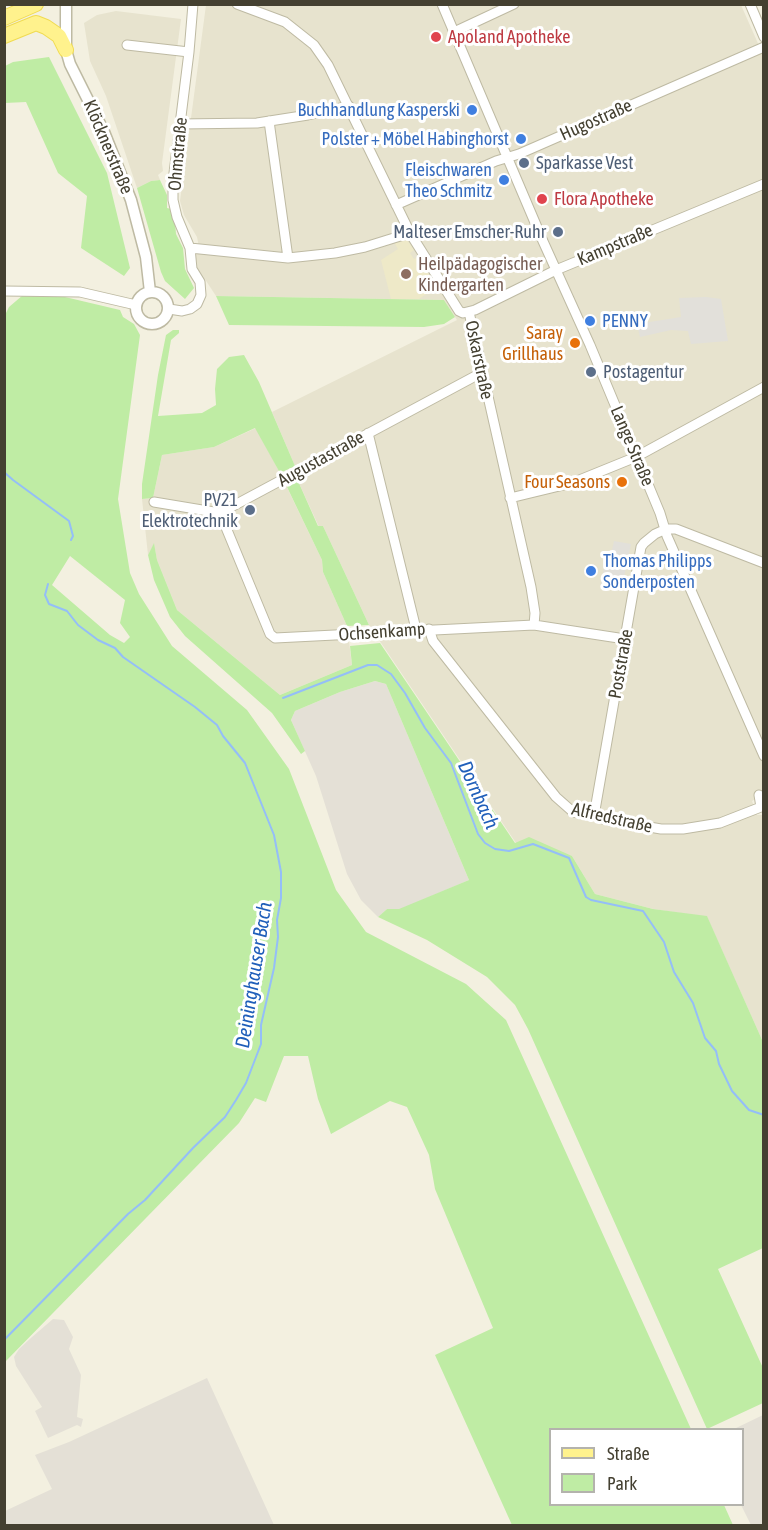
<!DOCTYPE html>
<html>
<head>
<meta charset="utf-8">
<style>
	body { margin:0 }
	#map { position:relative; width:768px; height:1530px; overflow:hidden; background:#f3f0e0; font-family:"Asap Condensed",sans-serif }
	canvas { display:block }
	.frame { position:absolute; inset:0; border:6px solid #444031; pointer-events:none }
	.legend { position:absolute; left:549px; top:1428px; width:195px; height:78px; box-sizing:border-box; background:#fff; border:2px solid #b4b3ad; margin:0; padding:8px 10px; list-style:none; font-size:18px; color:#444031 }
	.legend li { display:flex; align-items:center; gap:12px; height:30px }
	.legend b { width:30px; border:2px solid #b4b3ad }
</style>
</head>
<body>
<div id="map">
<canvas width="768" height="1530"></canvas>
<div class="frame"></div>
<ul class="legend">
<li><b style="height:8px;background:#fff28d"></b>Straße</li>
<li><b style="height:16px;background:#bfeca4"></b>Park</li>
</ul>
</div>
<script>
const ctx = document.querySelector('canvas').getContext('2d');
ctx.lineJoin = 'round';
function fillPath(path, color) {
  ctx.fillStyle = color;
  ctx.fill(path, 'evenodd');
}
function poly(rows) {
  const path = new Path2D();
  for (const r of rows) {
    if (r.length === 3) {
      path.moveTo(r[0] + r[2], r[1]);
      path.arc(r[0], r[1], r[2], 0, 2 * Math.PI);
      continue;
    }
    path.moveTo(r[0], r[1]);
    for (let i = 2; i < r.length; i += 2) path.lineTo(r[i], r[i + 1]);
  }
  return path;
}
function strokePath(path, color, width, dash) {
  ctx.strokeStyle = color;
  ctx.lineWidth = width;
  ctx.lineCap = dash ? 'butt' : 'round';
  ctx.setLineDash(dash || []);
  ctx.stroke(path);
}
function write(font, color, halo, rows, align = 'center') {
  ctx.font = font + ' "Asap Condensed",sans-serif';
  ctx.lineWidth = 6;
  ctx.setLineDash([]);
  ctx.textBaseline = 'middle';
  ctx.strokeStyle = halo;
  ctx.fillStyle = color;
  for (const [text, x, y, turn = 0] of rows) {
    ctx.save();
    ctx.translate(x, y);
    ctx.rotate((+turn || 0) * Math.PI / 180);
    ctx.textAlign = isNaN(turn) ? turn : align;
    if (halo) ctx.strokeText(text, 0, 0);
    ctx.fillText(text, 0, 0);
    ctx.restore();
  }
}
fillPath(poly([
	[206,5,741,5,764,57,764,794,752,801,757,815,764,815,763,1042,707,917,653,909,595,894,572,856,516,843,369,625,323,526,319,527,298,481,295,466,272,412,457,320,444,300,216,296,195,264,195,255,200,252,197,237,184,215,180,201],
	[116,11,181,19,162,163,163,171,158,175,160,180,151,181,137,188,106,96,90,61,84,23,97,15],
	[256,428,280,473,322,560,323,572,347,626,352,665,280,695,177,610,157,560,154,544,148,555,142,499,153,498,162,455,214,447]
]), '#e7e3ce');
fillPath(poly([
	[375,681,386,684,469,880,399,910,387,909,378,917,361,900,347,874,316,776,291,720,295,711,340,692],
	[53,1319,64,1320,73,1337,69,1349,81,1375,77,1417,83,1419,81,1427,77,1425,48,1438,35,1411,42,1407,16,1366,14,1357,19,1349,32,1337],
	[207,1378,274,1525,5,1525,5,1511,52,1489,35,1455,69,1442],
	[763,1415,763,1525,751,1525,741,1505,742,1430,734,1429]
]), '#e4e0d6');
fillPath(poly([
	[406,238,414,250,410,253,414,259,418,257,437,287,419,299,391,299,381,260,398,249,394,242]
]), '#eee9c8');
fillPath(poly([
	[49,57,107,173,130,268,124,276,81,248,87,196,58,173,26,102,5,103,5,66,13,62],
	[160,180,167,195,167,208,171,209,175,222,176,234,183,248,185,269,194,288,185,299,165,281,161,272,137,188,151,181],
	[23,295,65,297,120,310,123,317,134,324,140,335,118,499,130,573,139,594,172,646,247,710,289,769,336,890,366,932,466,984,506,1020,691,1429,550,1430,550,1504,724,1505,733,1525,512,1525,435,1355,493,1328,435,1189,429,1155,407,1107,390,1101,331,1134,318,1099,308,1056,284,1056,266,1102,255,1098,239,1123,5,1362,4,317,9,307],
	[70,556,125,600,120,623,130,637,124,643,110,635,52,585],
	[216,296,444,300,455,317,444,324,424,327,229,325],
	[173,330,179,330,179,333,171,340,158,416,202,413,216,405,215,389,217,369,229,357,244,355,259,382,295,466,280,473,255,428,214,447,162,455,153,498,142,499,142,484,158,375,166,335],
	[298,481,318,526,323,526,369,625,347,626,323,572,322,560,287,487],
	[154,543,157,560,177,610,280,695,352,665,350,646,380,643,515,843,529,837,572,856,595,894,653,909,707,916,763,1042,763,1248,718,1269,763,1368,763,1403,707,1429,528,1029,515,1005,487,977,427,940,378,917,387,909,399,909,469,880,386,684,375,681,340,692,295,711,291,720,305,751,301,754,272,713,185,636,170,617,154,580,148,555]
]), '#bfeca4');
fillPath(poly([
	[706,297,721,299,728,341,691,344,688,331,671,330,640,337,637,324,681,317,679,298],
	[614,541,631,544,621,591,600,587,606,558,610,559]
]), '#e2e0da');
strokePath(poly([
	[4,472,13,480,69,521,73,536,71,540],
	[283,698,368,665,377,665,391,674,405,693,425,728,451,763,478,834,485,843,495,849,509,851,533,844,569,858,586,897,591,900,643,911,664,942,674,972,693,1003,705,1038,716,1051,719,1064,732,1091,749,1110,764,1115],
	[4,1340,128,1214,145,1200,193,1148,225,1117,236,1100,246,1083,261,1044,261,1025,274,968,278,937,277,920,281,898,281,872,274,835,245,763,223,736,217,725,195,707,123,657,115,648,98,640,78,625,67,611,49,604,45,595,48,584]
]), '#94bef8', 2);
const minor = poly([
	[237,4,285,22,314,45,328,65,410,233,459,311,463,313,475,310,556,270,764,184],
	[442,4,542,239,590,345,660,513,667,536,764,756],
	[750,4,764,37],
	[454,32,514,4],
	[127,45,189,52],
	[269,121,288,258],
	[180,124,257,123,308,115,349,106],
	[396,205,496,161,519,154,764,47],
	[190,248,288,258,335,253,365,247,410,233],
	[4,291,80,292,136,305],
	[169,309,182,311,190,309,197,304,201,295,200,282,192,269,190,248,177,217,173,200,173,181,189,52,193,4],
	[469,312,531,587,535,613,534,625],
	[368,433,416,629],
	[510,498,572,483,636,457,764,387],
	[154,502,220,513,481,373],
	[220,513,270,634,275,638,534,625,625,639],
	[429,629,433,641,556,797,573,812,582,814,595,810,596,816,603,819,661,829,683,829,720,823,761,807,759,795],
	[595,810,641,547,644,543,655,534,666,529,676,529,764,563]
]);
const tertiary = poly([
	[66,4,66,50,70,64,104,132,131,200,146,257,150,292],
	[152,308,16]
]);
const primary = poly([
	[4,18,36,4],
	[4,36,36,23,46,27,59,36,66,50]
]);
strokePath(minor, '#bebaa3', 11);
strokePath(tertiary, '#bebaa3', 13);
strokePath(primary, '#f0db51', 16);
strokePath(minor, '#fff', 9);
strokePath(tertiary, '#fff', 10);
strokePath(primary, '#fff28d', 14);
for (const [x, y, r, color] of [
	[436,37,6,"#e0444e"],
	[472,110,6,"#3f7fe0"],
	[521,139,6,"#3f7fe0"],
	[524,163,6,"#5c6f8a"],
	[504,180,6,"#3f7fe0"],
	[542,199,6,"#e0444e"],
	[558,232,6,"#5c6f8a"],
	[406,274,6,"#8d6e63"],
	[590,321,6,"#3f7fe0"],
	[575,343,6,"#e8710a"],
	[591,372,6,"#5c6f8a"],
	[622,482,6,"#e8710a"],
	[250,510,6,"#5c6f8a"],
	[591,571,6,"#3f7fe0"]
]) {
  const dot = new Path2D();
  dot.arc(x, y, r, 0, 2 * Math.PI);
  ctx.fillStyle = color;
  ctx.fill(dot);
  strokePath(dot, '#fff', 2);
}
write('18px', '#be3a42', '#fff', [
	["Apoland Apotheke",448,37],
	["Flora Apotheke",554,199]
], 'left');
write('18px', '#366cbe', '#fff', [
	["Buchhandlung Kasperski",460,110],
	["Polster + Möbel Habinghorst",509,139],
	["Fleischwaren",492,170],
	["Theo Schmitz",492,191],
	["PENNY",602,321,"left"],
	["Thomas Philipps",603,561,"left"],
	["Sonderposten",603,582,"left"]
], 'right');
write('18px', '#444031', '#fff', [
	["Hugostraße",596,120,-24],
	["Klöcknerstraße",108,147,67],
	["Ohmstraße",178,154,-85],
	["Kampstraße",615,245,-23],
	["Oskarstraße",479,360,78],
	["Lange Straße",632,446,67],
	["Augustastraße",321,459,-29],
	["Ochsenkamp",382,632,-4],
	["Poststraße",621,664,-80],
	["Alfredstraße",612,818,13]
]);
write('18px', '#4e5e75', '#fff', [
	["Sparkasse Vest",536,163],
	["Malteser Emscher-Ruhr",546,232,"right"],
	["Postagentur",603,372],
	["PV21",238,500,"right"],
	["Elektrotechnik",238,521,"right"]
], 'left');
write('18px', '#785e54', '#fff', [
	["Heilpädagogischer",418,264],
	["Kindergarten",418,285]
], 'left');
write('18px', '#c56008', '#fff', [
	["Saray",563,333],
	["Grillhaus",563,354],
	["Four Seasons",610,482]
], 'right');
write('italic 20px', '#205fba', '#fff', [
	["Dornbach",478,795,66],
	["Deininghauser Bach",254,975,-81]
]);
</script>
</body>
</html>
